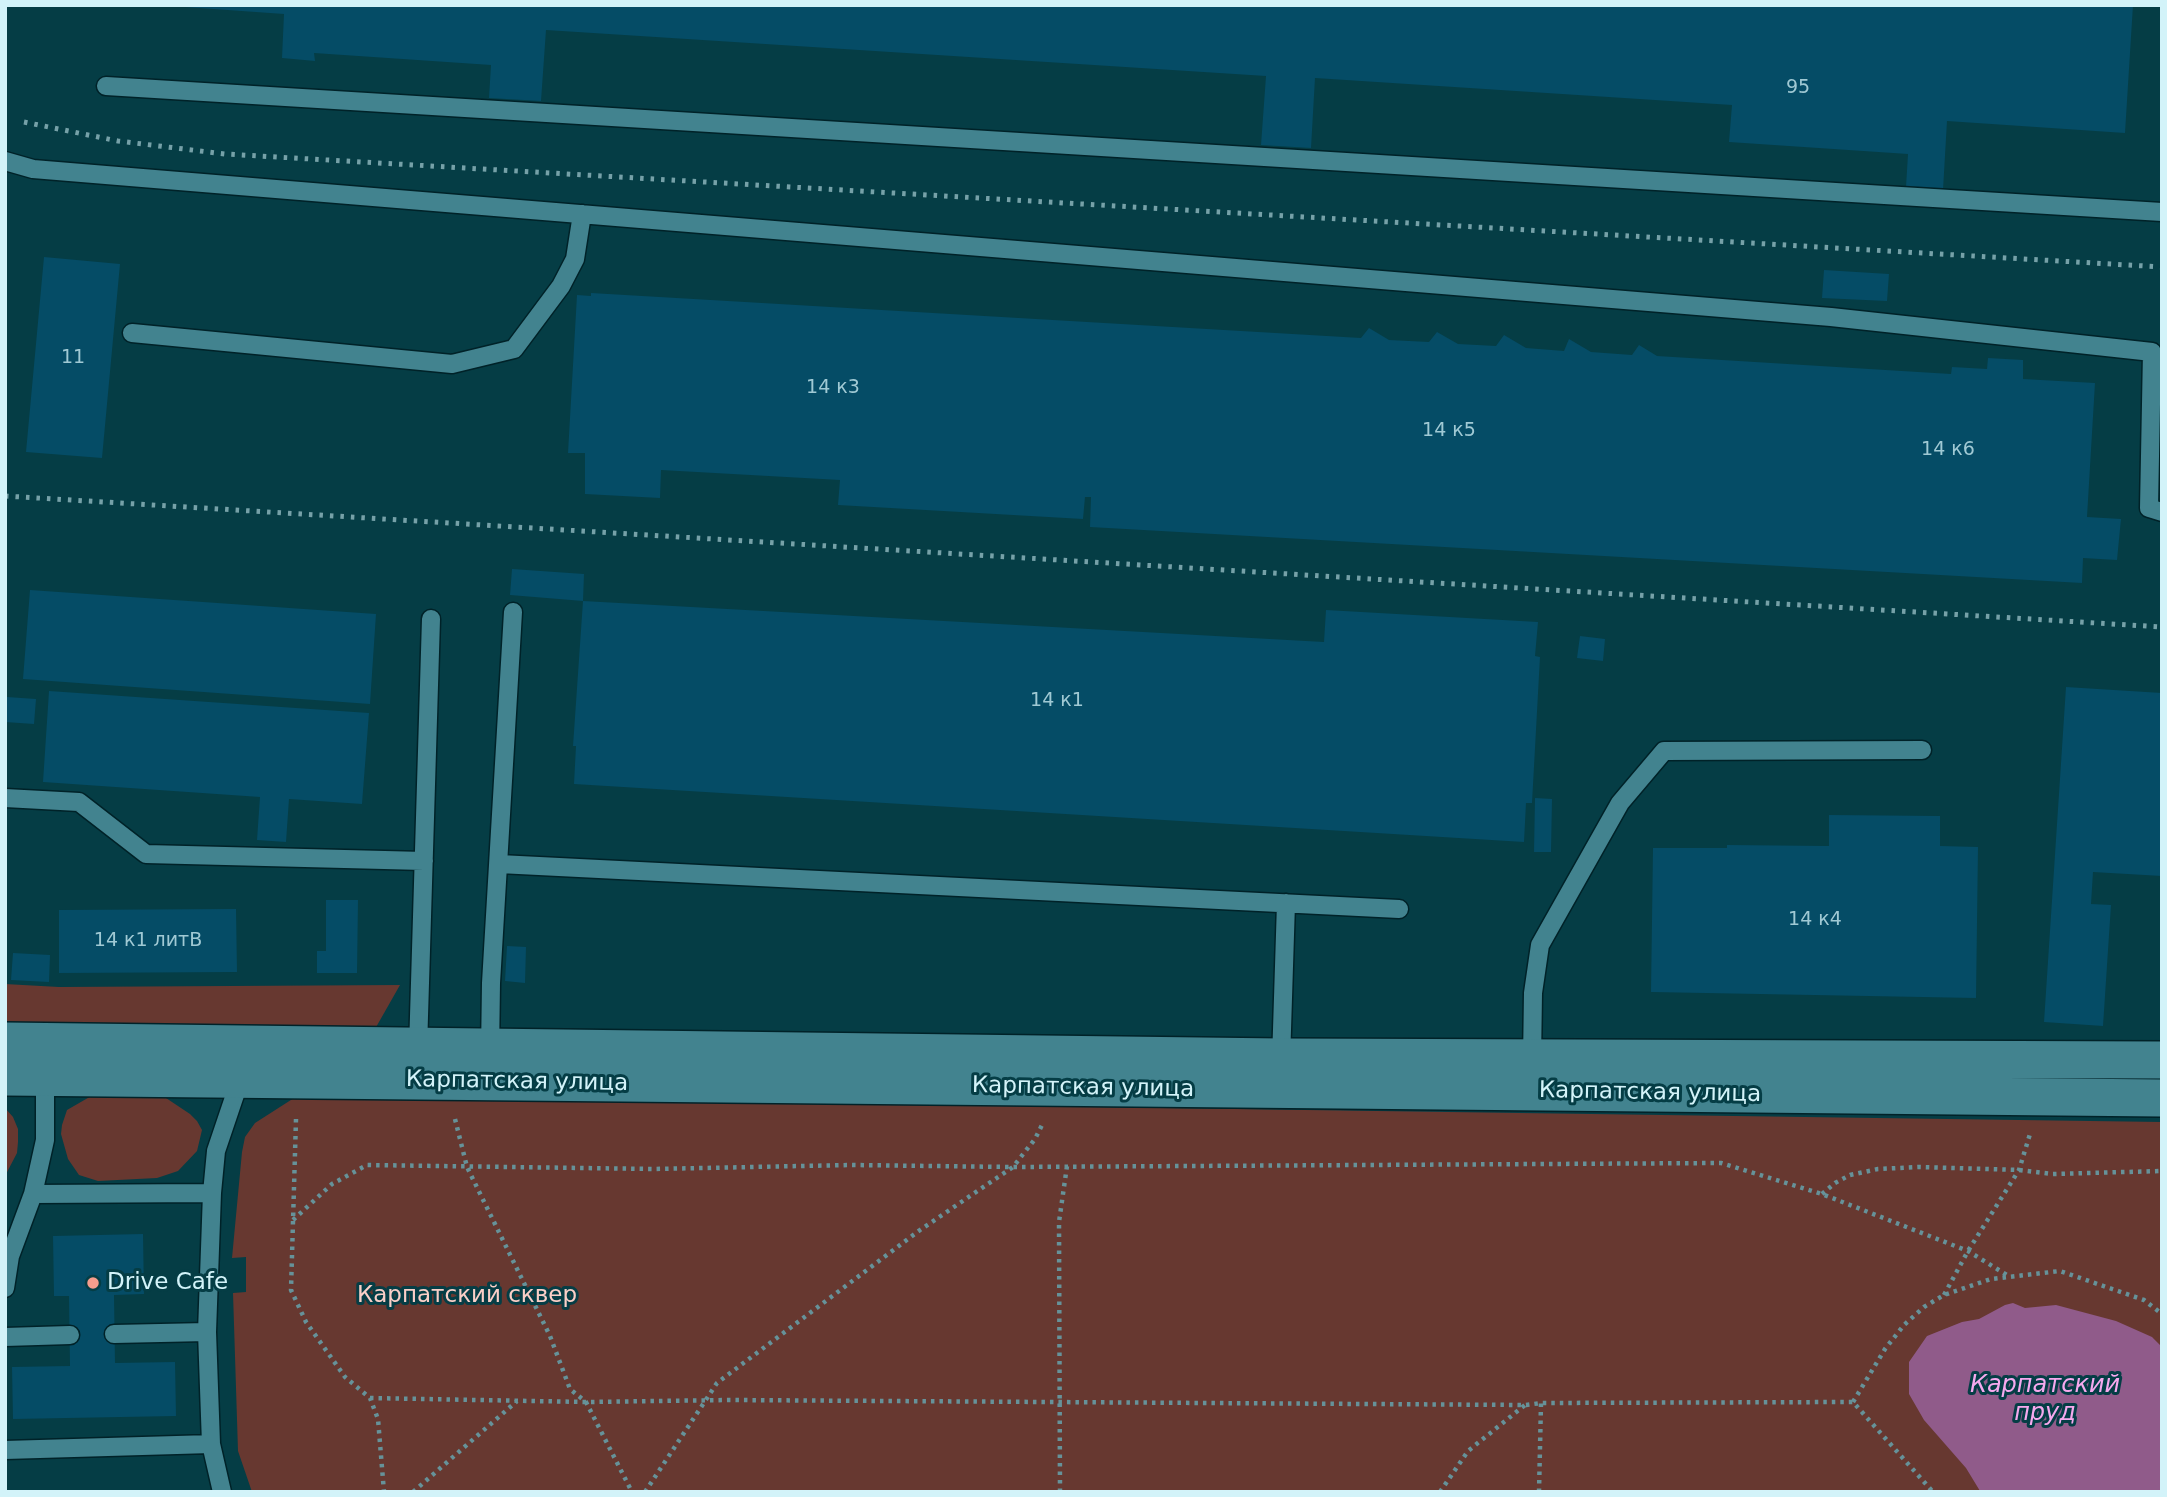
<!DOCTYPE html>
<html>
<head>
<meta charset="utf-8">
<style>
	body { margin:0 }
	#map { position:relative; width:2167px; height:1497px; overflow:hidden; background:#053d45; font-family:"DejaVu Sans",sans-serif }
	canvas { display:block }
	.frame { position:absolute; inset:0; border:7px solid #d3f3f9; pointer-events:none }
</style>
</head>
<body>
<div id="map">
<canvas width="2167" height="1497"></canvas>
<div class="frame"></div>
</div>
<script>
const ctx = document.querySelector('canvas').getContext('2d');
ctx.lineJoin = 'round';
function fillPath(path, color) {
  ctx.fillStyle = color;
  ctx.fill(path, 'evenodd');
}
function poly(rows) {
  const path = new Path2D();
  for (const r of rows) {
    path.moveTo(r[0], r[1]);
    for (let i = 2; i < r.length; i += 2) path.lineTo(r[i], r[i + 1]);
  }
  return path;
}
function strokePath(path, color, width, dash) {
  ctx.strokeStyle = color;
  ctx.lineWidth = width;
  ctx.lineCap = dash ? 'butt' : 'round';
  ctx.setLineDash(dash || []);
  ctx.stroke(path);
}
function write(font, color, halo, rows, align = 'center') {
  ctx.font = font + ' "DejaVu Sans",sans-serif';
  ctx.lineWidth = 6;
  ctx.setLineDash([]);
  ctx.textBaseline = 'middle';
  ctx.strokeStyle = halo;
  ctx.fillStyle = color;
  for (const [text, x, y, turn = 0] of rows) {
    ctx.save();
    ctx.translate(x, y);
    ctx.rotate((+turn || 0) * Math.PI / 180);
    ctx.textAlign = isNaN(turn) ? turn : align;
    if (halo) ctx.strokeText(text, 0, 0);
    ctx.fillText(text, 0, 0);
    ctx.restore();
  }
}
fillPath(poly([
	[5,984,59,987,400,985,375,1029,5,1026],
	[93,1095,163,1096,190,1114,197,1121,202,1130,197,1151,178,1171,157,1178,98,1181,79,1175,68,1159,61,1134,62,1125,67,1110],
	[294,1098,450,1098,2162,1122,2162,1492,252,1492,238,1451,233,1293,246,1292,246,1257,232,1258,242,1152,245,1137,255,1123],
	[5,1108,13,1117,18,1129,18,1142,17,1153,5,1176]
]), '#673830');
fillPath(poly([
	[2013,1303,2025,1308,2056,1305,2116,1321,2152,1337,2162,1347,2162,1492,1980,1491,1966,1468,1924,1420,1909,1394,1909,1362,1927,1336,1962,1322,1979,1319,2005,1305]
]), '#905b8a');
fillPath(poly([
	[185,5,2133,5,2125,133,1947,121,1943,190,1906,187,1908,154,1729,142,1732,105,1315,78,1311,148,1261,145,1266,76,546,30,541,101,489,98,491,65,314,53,315,61,282,58,284,14,185,7],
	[44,257,120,264,102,458,26,452],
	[1824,270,1889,274,1887,301,1822,298],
	[591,293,1361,338,1369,328,1389,340,1429,342,1437,332,1458,344,1496,346,1504,335,1526,348,1564,351,1569,339,1591,352,1632,355,1639,345,1657,356,1951,374,1952,367,1987,369,1988,358,2023,360,2023,379,2095,383,2087,517,2121,519,2117,560,2083,558,2082,583,1090,527,1091,497,1085,497,1083,519,838,505,840,480,661,470,660,498,585,494,585,453,568,453,577,295,591,296],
	[512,569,584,574,583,601,510,595],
	[30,590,376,614,370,704,23,679],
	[583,601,1324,642,1326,610,1538,622,1535,656,1540,657,1532,803,1526,803,1524,842,574,784,576,746,573,746],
	[1580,636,1605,639,1603,661,1577,658],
	[2066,687,2162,693,2162,876,2093,872,2091,904,2111,905,2103,1026,2044,1022],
	[49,691,369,713,362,804,289,799,286,842,257,840,260,797,43,782],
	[7,697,36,699,34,724,5,722],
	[1535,798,1552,799,1551,852,1534,852],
	[1829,815,1940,816,1940,846,1978,847,1976,998,1651,992,1653,848,1727,848,1727,845,1829,846],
	[326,900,358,900,357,973,317,973,317,951,326,951],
	[236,909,237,972,59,973,59,910],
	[507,946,526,947,525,983,505,981],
	[13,953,50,955,49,982,11,980],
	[143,1234,144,1294,114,1295,115,1363,175,1362,176,1416,13,1419,12,1367,70,1366,69,1296,54,1296,53,1236]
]), '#054c66');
const lane = poly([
	[106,86,2162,212],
	[5,161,33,169,1831,317,2152,352,2149,508,2162,512],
	[132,333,452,364,514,349,561,286,575,259,582,214],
	[5,798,79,802,146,854,424,861],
	[499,864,1399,909],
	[418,1049,431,619],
	[490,1053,491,983,513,612],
	[1281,1061,1286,903],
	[1532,1061,1533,993,1540,945,1620,803,1664,751,1922,750],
	[33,1194,212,1193],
	[5,1288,10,1256,33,1194,45,1140,45,1073],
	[114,1334,207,1332],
	[5,1337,70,1335],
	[5,1450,211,1444],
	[222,1492,211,1444,207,1332,212,1193,216,1151,242,1074]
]);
const street = poly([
	[5,1041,1281,1057,2162,1060],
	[5,1077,2162,1098]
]);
strokePath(lane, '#002228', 21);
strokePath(street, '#002228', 40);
strokePath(poly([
	[296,1119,291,1290,306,1322,345,1377,370,1398,378,1419,384,1492],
	[455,1119,467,1167,550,1336,570,1389,586,1402,632,1492],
	[1822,1194,1835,1183,1850,1175,1878,1169,1918,1167,2019,1170,2052,1174,2162,1171],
	[293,1220,332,1184,367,1165,653,1169,851,1165,1013,1167,1721,1163,1822,1194,1968,1251,2010,1277],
	[1944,1295,1968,1251,2019,1170,2030,1134],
	[370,1398,586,1402,729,1400,1526,1405,1541,1403,1853,1402,1933,1492],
	[1853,1402,1885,1349,1904,1325,1924,1307,1944,1295,1991,1279,2060,1271,2144,1300,2162,1314],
	[413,1492,517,1401],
	[645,1492,717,1383,920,1230,1013,1167,1035,1139,1042,1125],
	[1060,1492,1059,1222,1067,1166],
	[1440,1492,1468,1451,1525,1405],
	[1539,1492,1541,1403]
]), '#669299', 4.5, [3.5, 5]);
strokePath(lane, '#42838f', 18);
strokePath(street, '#42838f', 37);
strokePath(poly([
	[24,122,118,141,225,154,2162,267],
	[5,496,2162,627]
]), '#76a1a8', 5, [3.5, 7]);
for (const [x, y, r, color] of [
	[93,1283,7,"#f59d8d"]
]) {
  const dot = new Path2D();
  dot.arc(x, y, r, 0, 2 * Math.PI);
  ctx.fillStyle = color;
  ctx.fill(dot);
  strokePath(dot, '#053d45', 2.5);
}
write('19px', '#a0c9d4', null, [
	["95",1798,88],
	["11",73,358],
	["14 к3",833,388],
	["14 к5",1449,431],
	["14 к6",1948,450],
	["14 к1",1057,701],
	["14 к4",1815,920],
	["14 к1 литВ",148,941]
]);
write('23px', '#d3f3f9', '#053d45', [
	["Карпатская улица",517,1082,1],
	["Карпатская улица",1083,1088,1],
	["Карпатская улица",1650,1093,1]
]);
write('23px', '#d3f3f9', '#053d45', [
	["Drive Cafe",107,1283]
], 'left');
write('23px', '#facfc7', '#053d45', [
	["Карпатский сквер",467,1296]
]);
write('italic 24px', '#f6a9ee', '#053d45', [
	["Карпатский",2045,1386],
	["пруд",2045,1414]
]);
</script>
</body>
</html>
